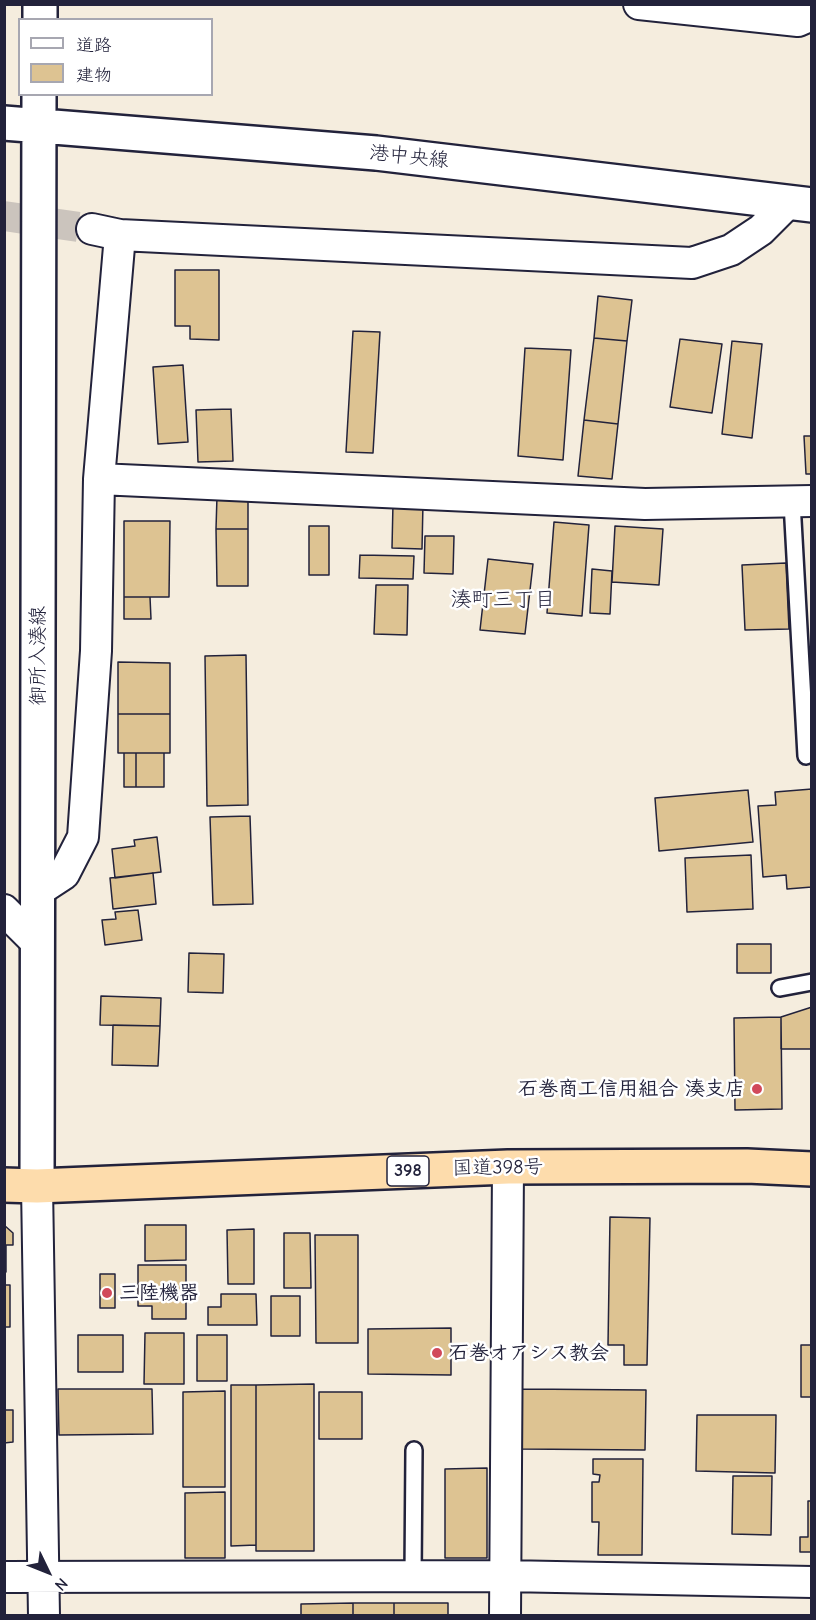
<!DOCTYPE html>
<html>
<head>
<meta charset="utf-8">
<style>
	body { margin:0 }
	#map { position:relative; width:816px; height:1620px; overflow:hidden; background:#f5edde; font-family:"Comic Neue","Klee One",sans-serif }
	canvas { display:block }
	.frame { position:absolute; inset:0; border:6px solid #22223b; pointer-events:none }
	.legend { position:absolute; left:18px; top:18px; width:195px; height:78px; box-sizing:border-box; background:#fff; border:2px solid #a7a7b1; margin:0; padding:8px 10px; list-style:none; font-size:18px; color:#22223b }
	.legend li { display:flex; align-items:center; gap:12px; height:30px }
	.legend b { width:30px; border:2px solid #a7a7b1 }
	.north { position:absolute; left:18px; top:1542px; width:60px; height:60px; -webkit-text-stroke:4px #fff; paint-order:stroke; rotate:133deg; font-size:16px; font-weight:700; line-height:24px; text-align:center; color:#22223b }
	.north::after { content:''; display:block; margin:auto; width:21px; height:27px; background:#22223b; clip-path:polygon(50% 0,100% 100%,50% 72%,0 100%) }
</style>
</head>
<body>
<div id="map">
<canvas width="816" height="1620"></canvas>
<div class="frame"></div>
<ul class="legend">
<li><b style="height:8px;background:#fff"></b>道路</li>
<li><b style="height:16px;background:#ddc392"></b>建物</li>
</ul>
<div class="north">N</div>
</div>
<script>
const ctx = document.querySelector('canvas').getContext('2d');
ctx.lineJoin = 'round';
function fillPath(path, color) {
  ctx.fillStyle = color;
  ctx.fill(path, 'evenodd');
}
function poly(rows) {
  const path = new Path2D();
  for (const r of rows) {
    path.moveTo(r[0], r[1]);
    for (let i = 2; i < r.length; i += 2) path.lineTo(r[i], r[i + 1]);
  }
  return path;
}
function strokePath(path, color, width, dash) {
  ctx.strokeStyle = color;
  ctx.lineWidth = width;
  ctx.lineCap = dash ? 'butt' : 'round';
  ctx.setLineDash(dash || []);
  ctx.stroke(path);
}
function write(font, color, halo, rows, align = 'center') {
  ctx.font = font + ' "Comic Neue","Klee One",sans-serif';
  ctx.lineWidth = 5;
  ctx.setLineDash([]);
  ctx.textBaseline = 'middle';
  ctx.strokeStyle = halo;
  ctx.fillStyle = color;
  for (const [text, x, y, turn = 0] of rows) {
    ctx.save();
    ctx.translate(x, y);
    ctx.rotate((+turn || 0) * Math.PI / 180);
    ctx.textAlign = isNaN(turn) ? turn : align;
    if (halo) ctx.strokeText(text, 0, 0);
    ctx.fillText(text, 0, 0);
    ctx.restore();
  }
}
const building = poly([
	[175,270,219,270,219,340,190,339,190,326,175,326,175,270],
	[598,296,632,300,627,341,594,338,598,296],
	[353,331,380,332,373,453,346,452,353,331],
	[594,338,627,341,618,424,584,420,594,338],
	[680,339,722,344,712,413,670,407,680,339],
	[732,341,762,344,752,438,722,434,732,341],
	[525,348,571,350,563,460,518,456,525,348],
	[183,365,188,442,158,444,153,367,183,365],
	[231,409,233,461,198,462,196,410,231,409],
	[584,420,618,424,612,479,578,476,584,420],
	[804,436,812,436,812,474,806,474,804,436],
	[217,496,248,496,248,529,216,529,217,496],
	[393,503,423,503,422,549,392,548,393,503],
	[124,521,170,521,169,597,124,597,124,521],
	[554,522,589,525,582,616,547,613,554,522],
	[309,526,329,526,329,575,309,575,309,526],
	[615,526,663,529,659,585,612,582,615,526],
	[216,529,248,529,248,586,217,586,216,529],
	[425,536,454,536,453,574,424,573,425,536],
	[360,555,414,556,413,579,359,578,360,555],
	[488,559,533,564,525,634,480,630,488,559],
	[786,563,789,629,745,630,742,565,786,563],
	[592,569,612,571,610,614,590,613,592,569],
	[376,585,408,585,407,635,374,634,376,585],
	[124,597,150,597,151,619,124,619,124,597],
	[246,655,248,805,207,806,205,656,246,655],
	[118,662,170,663,170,714,118,714,118,662],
	[118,714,170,714,170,753,118,753,118,714],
	[124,753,136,753,136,787,124,787,124,753],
	[136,753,164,753,164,787,136,787,136,753],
	[812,789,812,887,787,889,786,875,763,877,758,806,776,805,775,792,812,789],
	[748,790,753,842,659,851,655,798,748,790],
	[250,816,253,904,213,905,210,817,250,816],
	[157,837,161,872,115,878,112,849,135,846,134,840,157,837],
	[751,855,753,909,687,912,685,858,751,855],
	[153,873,156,904,113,909,110,878,153,873],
	[138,910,142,940,105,945,102,920,116,919,115,912,138,910],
	[737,944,771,944,771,973,737,973,737,944],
	[189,953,224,954,223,993,188,992,189,953],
	[101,996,161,998,160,1026,100,1025,101,996],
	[812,1007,812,1049,781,1049,781,1017,812,1007],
	[781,1017,782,1109,735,1110,734,1018,781,1017],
	[113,1025,160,1026,158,1066,112,1065,113,1025],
	[610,1217,650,1218,647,1365,624,1365,624,1345,608,1345,610,1217],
	[4,1225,13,1233,13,1245,6,1245,6,1272,4,1225],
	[145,1225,186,1225,186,1260,145,1261,145,1225],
	[254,1229,254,1284,228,1284,227,1230,254,1229],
	[284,1233,310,1233,311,1288,284,1288,284,1233],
	[315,1235,358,1235,358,1343,316,1343,315,1235],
	[138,1265,186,1265,186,1319,152,1319,152,1306,138,1306,138,1265],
	[100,1274,115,1274,115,1308,100,1308,100,1274],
	[4,1285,10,1285,10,1327,4,1327,4,1285],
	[221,1294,256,1294,257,1325,208,1325,208,1307,221,1307,221,1294],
	[271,1296,300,1296,300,1336,271,1336,271,1296],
	[451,1328,451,1375,368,1374,368,1329,451,1328],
	[145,1333,184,1333,184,1384,144,1384,145,1333],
	[78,1335,123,1335,123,1372,78,1372,78,1335],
	[197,1335,227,1335,227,1381,197,1381,197,1335],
	[801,1345,812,1345,812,1397,801,1397,801,1345],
	[314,1384,314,1551,256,1551,256,1385,314,1384],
	[231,1385,256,1385,256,1545,231,1546,231,1385],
	[58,1389,152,1389,153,1434,59,1435,58,1389],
	[521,1389,646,1390,645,1450,520,1449,521,1389],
	[225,1391,225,1487,183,1487,183,1392,225,1391],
	[319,1392,362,1392,362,1439,319,1439,319,1392],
	[4,1410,13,1410,13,1442,4,1443,4,1410],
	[697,1415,776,1415,775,1473,696,1471,697,1415],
	[593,1459,643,1459,642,1555,598,1555,599,1522,592,1522,592,1482,599,1482,600,1475,593,1474,593,1459],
	[487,1468,487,1558,445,1558,445,1469,487,1468],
	[733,1476,772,1476,771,1535,732,1534,733,1476],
	[225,1492,225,1558,185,1558,185,1493,225,1492],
	[808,1501,812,1501,812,1552,800,1552,800,1537,808,1537,808,1501],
	[353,1603,353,1616,301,1616,301,1604,353,1603],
	[353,1603,394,1603,394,1616,353,1616,353,1603],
	[394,1603,448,1603,448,1616,394,1616,394,1603]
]);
fillPath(building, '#ddc392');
strokePath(building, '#22223b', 1.5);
strokePath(poly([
	[4,216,92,229]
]), '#cbc4bd', 30, [30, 15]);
const service = poly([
	[792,502,806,756],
	[780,988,812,982],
	[413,1576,414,1450]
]);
const minor = poly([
	[639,4,798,21,812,15],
	[92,229,120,235,692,263,731,250,761,230,789,202],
	[99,479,645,504,812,501],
	[38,891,64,874,83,837,96,651,99,479,120,235],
	[4,910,37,943],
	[37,1186,44,1616],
	[4,1577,505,1576,812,1582],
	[505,1616,508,1167]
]);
const tertiary = poly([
	[40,20,40,4],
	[4,123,376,153,812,205],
	[37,1186,39,94]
]);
const trunk = poly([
	[4,1185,37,1186,508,1167,747,1166,812,1169]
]);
strokePath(service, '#22223b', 20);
strokePath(minor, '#22223b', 34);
strokePath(tertiary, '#22223b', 38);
strokePath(trunk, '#22223b', 38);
strokePath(service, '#fff', 15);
strokePath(minor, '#fff', 30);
strokePath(tertiary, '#fff', 33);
strokePath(trunk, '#fddcac', 33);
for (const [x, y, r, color] of [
	[757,1089,6,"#d1495b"],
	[107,1293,6,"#d1495b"],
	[437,1353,6,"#d1495b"]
]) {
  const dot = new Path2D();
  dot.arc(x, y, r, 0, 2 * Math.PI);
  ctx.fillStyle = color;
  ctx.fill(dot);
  strokePath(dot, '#fff', 2);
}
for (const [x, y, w] of [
	[408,1171,42]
]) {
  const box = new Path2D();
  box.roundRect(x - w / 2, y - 15, w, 30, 4.5);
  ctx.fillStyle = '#fff';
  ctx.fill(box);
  strokePath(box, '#22223b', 1.5);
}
write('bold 18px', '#22223b', null, [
	["398",408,1171]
]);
write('20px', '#22223b', '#fff', [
	["港中央線",409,157,6],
	["御所入湊線",38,656,-90],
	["国道398号",498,1168,-1]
]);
write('bold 20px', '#22223b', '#fff', [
	["石巻商工信用組合 湊支店",745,1089,"right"],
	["三陸機器",119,1293],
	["石巻オアシス教会",449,1353]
], 'left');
write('21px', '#22223b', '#fff', [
	["湊町三丁目",503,600]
]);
</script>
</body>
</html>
